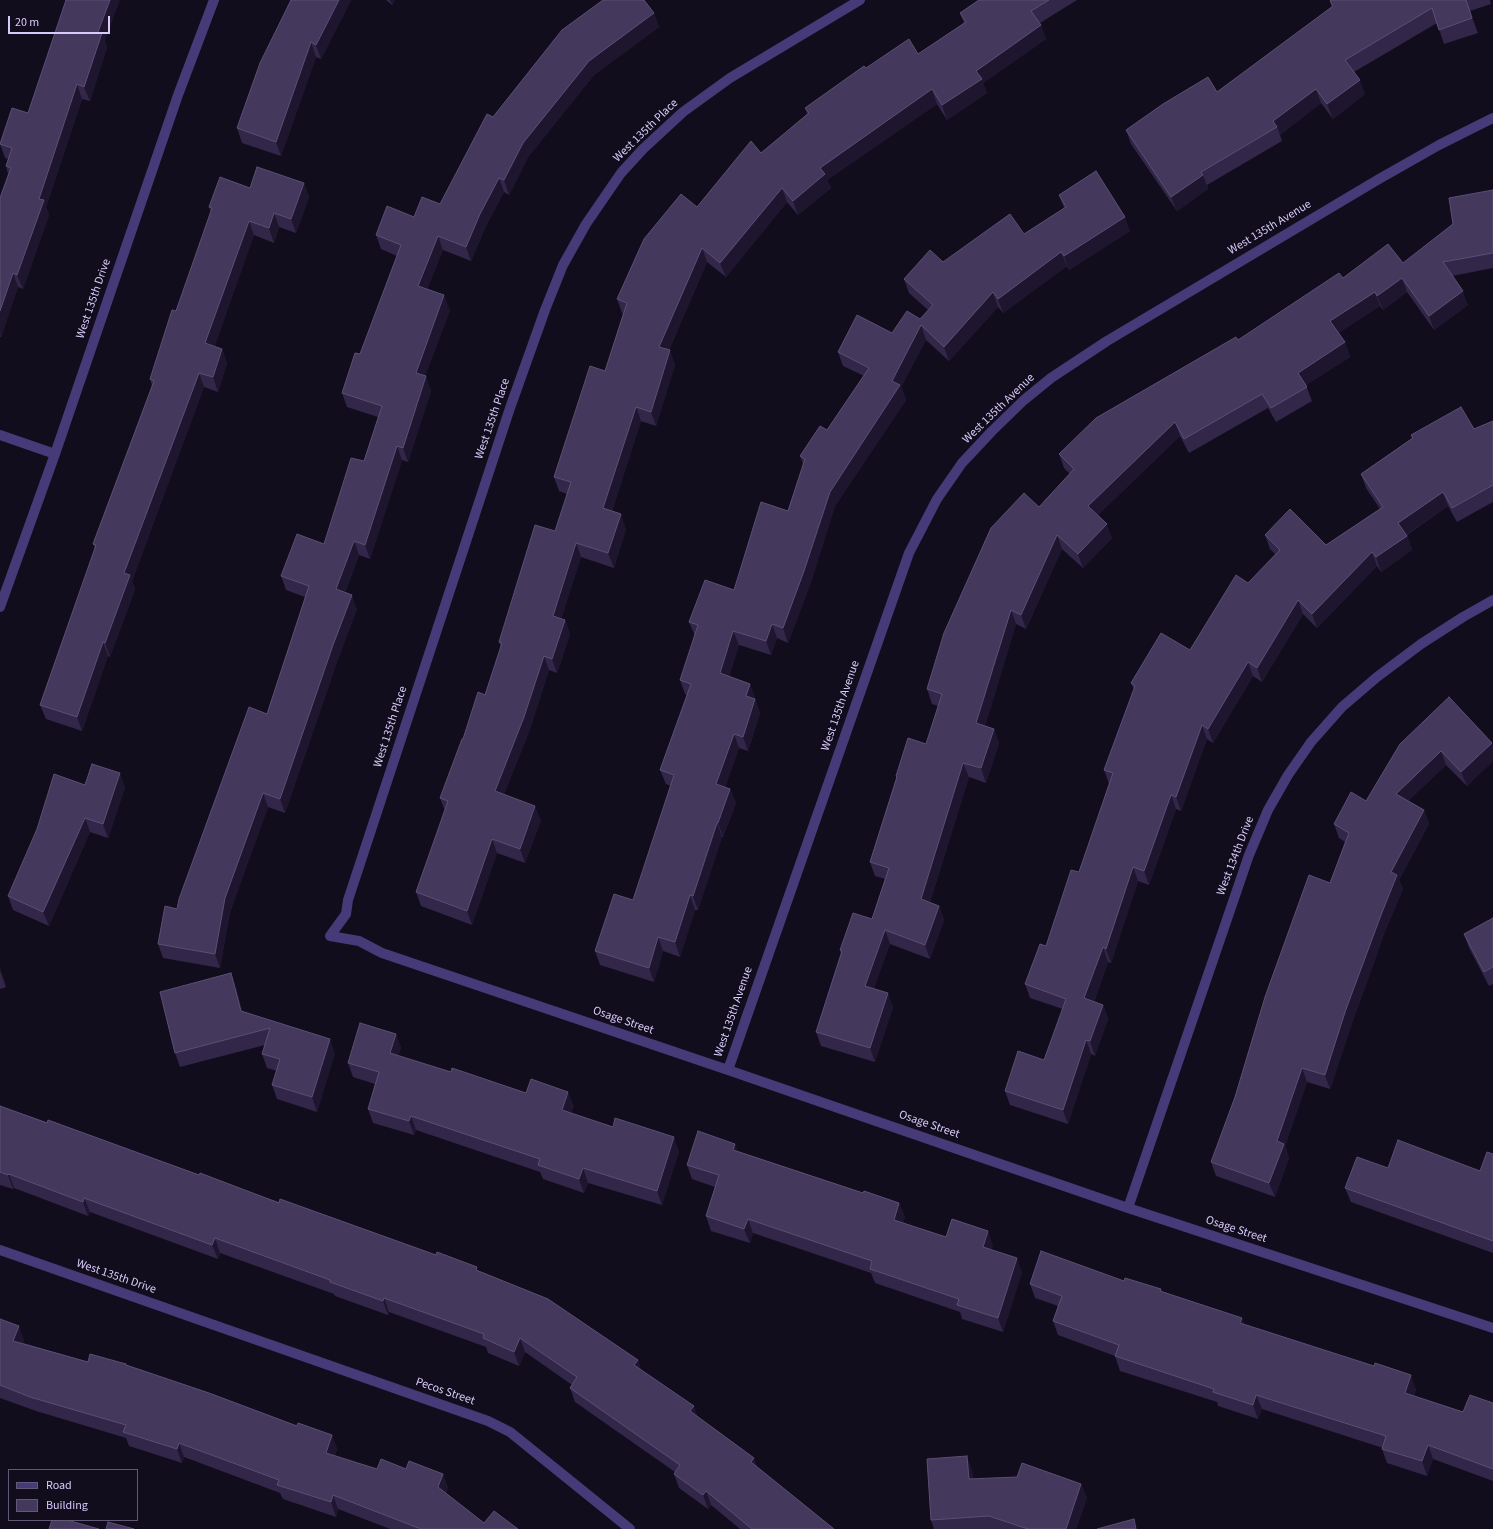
<!DOCTYPE html>
<html>
<head>
<meta charset="utf-8">
<style>
	body { margin:0 }
	#map { position:relative; width:1493px; height:1529px; overflow:hidden; background:#120d1c; font-family:"Source Sans 3",sans-serif }
	canvas { display:block }
	.legend { position:absolute; left:8px; top:1469px; width:130px; height:52px; box-sizing:border-box; background:#120d1c; border:1px solid #615975; margin:0; padding:5px 7px; list-style:none; font-size:12px; color:#d8cbfb }
	.legend li { display:flex; align-items:center; gap:8px; height:20px }
	.legend b { width:20px; border:1px solid #615975 }
	.scale { position:absolute; left:8px; top:16px; width:102px; height:18px; box-sizing:border-box; border:2px solid #d8cbfb; border-top:0; padding-left:5px; font-size:12px; line-height:14px; white-space:nowrap; color:#d8cbfb; -webkit-text-stroke:3px #120d1c; paint-order:stroke }
</style>
</head>
<body>
<div id="map">
<canvas width="1493" height="1529"></canvas>
<ul class="legend">
<li><b style="height:5px;background:#463b78"></b>Road</li>
<li><b style="height:11px;background:#44385c"></b>Building</li>
</ul>
<div class="scale">20 m</div>
</div>
<script>
const ctx = document.querySelector('canvas').getContext('2d');
ctx.lineJoin = 'round';
function poly(rows) {
  const path = new Path2D();
  for (const r of rows) {
    path.moveTo(r[0], r[1]);
    for (let i = 2; i < r.length; i += 2) path.lineTo(r[i], r[i + 1]);
  }
  return path;
}
function strokePath(path, color, width, dash) {
  ctx.strokeStyle = color;
  ctx.lineWidth = width;
  ctx.lineCap = dash ? 'butt' : 'round';
  ctx.setLineDash(dash || []);
  ctx.stroke(path);
}
function fillPath(path, color) {
  ctx.fillStyle = color;
  ctx.fill(path, 'evenodd');
}
function write(font, color, halo, rows, align = 'center') {
  ctx.font = font + ' "Source Sans 3",sans-serif';
  ctx.lineWidth = 3.5;
  ctx.setLineDash([]);
  ctx.textBaseline = 'middle';
  ctx.strokeStyle = halo;
  ctx.fillStyle = color;
  for (const [text, x, y, turn = 0] of rows) {
    ctx.save();
    ctx.translate(x, y);
    ctx.rotate((+turn || 0) * Math.PI / 180);
    ctx.textAlign = isNaN(turn) ? turn : align;
    if (halo) ctx.strokeText(text, 0, 0);
    ctx.fillText(text, 0, 0);
    ctx.restore();
  }
}
strokePath(poly([
	[860,0,730,78,683,112,643,149,621,173,586,224,563,265,545,310,510,408,348,900,346,914,330,936,359,941,382,953,728,1070,1128,1208,1493,1328],
	[0,435,55,454],
	[0,607,55,454,178,95,214,0],
	[728,1070,909,553,937,499,962,463,992,431,1024,400,1051,378,1107,341,1379,179,1439,145,1493,118],
	[1128,1208,1249,855,1268,810,1288,775,1311,742,1342,707,1377,677,1421,644,1463,617,1493,600],
	[0,1250,488,1421,510,1432,630,1529]
]), '#463b78', 10);
fillPath(poly([
	[351,0,321,59,316,57,281,156,242,143,237,128,260,63],
	[386,0,395,0,392,5],
	[979,0,1077,0,1040,23,1046,39,983,83,987,93,947,120,937,104,827,180,831,188,798,215,787,202,726,277,707,262,669,350,675,365,656,426,641,421,612,511,626,529,614,568,581,557,561,619,565,620,570,634,557,673,549,670,529,732,504,794,541,820,525,863,497,853,472,925,421,906,416,892,445,811,440,798,463,739,485,695,501,648,499,642,555,531,567,494,559,491,554,477,605,371,623,314,622,313,617,299,697,207,807,114,805,108,866,68,918,54,964,23,960,13],
	[1331,0,1490,0,1491,4,1470,11,1478,33,1444,44,1437,23,1354,72,1365,94,1333,119,1321,103,1280,135,1282,141,1207,185,1208,189,1177,211,1131,144,1126,130,1217,92,1332,7,1330,1],
	[654,13,659,27,594,75,528,157,509,195,504,192,485,228,471,261,443,250,427,289,450,310,425,376,431,391,408,462,402,460,370,559,359,555,345,593,357,609,338,659,285,813,268,807,230,912,220,968,163,958,158,944,177,909,267,714,305,597,286,590,281,576,324,544,364,461,378,417,347,407,342,393,360,354,397,256,381,249,376,235,440,204,493,117],
	[105,41,107,47,90,101,82,99,46,207,49,215,23,289,18,287,1,337,0,337,0,198,8,174,6,166,8,159,5,158,0,144,28,113],
	[304,183,309,197,296,233,279,227,274,243,254,235,214,347,222,349,227,363,218,392,204,387,132,581,135,589,110,657,108,656,82,731,46,719,40,705,95,549,93,544,152,386,150,379,176,311,211,212,209,207,250,188],
	[1493,190,1493,268,1452,276,1468,305,1434,330,1407,292,1383,310,1380,306,1338,333,1345,342,1350,357,1306,385,1312,401,1276,422,1268,408,1189,453,1180,436,1098,515,1112,538,1083,568,1062,549,1026,629,1016,624,985,726,994,729,999,743,986,783,969,777,930,902,939,906,944,920,930,959,890,944,874,988,893,1007,875,1062,821,1046,816,1032,841,954,840,950,872,919,885,879,875,876,870,862,896,778,896,776,926,744,938,706,932,704,927,689,1039,507,1070,474,1064,468,1059,454,1238,340,1343,278,1403,263,1453,224],
	[1059,195,1130,231,1069,270,1067,266,1003,313,998,307,949,361,926,340,901,387,906,400,835,506,810,585,788,643,777,638,771,655,739,645,729,676,750,684,760,713,748,751,739,748,725,787,730,789,736,803,723,837,722,837,698,910,695,910,680,957,663,951,654,982,600,965,595,951,633,900,671,786,666,784,660,770,687,695,685,694,680,680,695,636,689,622,734,590,788,511,803,464,800,456,827,430,864,376,843,366,838,352,892,333,920,319,928,310,909,293,904,279,943,262,1024,234,1064,208],
	[1493,421,1493,502,1457,522,1448,506,1407,535,1412,550,1381,572,1377,566,1317,628,1303,614,1262,682,1253,676,1213,743,1207,739,1181,811,1176,809,1149,885,1138,881,1111,963,1108,962,1094,1002,1103,1005,1108,1019,1095,1056,1091,1054,1068,1124,1010,1105,1005,1091,1044,1060,1063,1009,1030,998,1025,984,1046,946,1079,872,1109,784,1104,770,1134,690,1131,683,1190,650,1248,583,1275,554,1270,549,1265,535,1326,545,1380,509,1366,488,1361,474,1412,438,1411,435,1474,429],
	[1400,744,1493,745,1493,761,1467,786,1446,765,1408,801,1424,810,1429,824,1399,880,1403,889,1386,929,1351,1026,1330,1089,1307,1082,1285,1146,1289,1158,1275,1197,1216,1176,1211,1162,1330,883,1345,842,1339,838,1334,824,1366,801],
	[85,785,125,787,108,838,90,832,49,926,13,910,8,896],
	[1493,918,1493,984,1489,986,1469,948,1464,934],
	[0,968,6,987,0,989],
	[236,987,242,1011,335,1053,317,1112,277,1099,272,1085,277,1071,267,1068,262,1054,265,1045,180,1067,175,1053],
	[396,1034,401,1048,398,1056,451,1072,574,1106,571,1113,679,1151,662,1205,588,1183,584,1193,543,1179,540,1172,416,1130,414,1135,373,1123,368,1109,375,1084,353,1077,348,1063],
	[0,1106,479,1271,638,1360,641,1370,698,1417,754,1458,757,1467,834,1529,740,1529,711,1505,708,1509,679,1488,674,1474,675,1472,575,1402,570,1388,572,1385,525,1352,519,1366,488,1353,486,1347,389,1312,388,1315,335,1296,334,1294,220,1253,218,1259,90,1212,88,1216,14,1188,13,1189,0,1185],
	[738,1151,863,1193,899,1203,905,1217,903,1223,946,1237,993,1245,991,1249,1022,1272,1003,1332,962,1319,960,1312,875,1283,871,1273,753,1233,750,1243,711,1231,706,1216,715,1187,692,1179,687,1165],
	[1493,1154,1493,1253,1351,1202,1345,1188,1388,1168,1480,1171],
	[1124,1281,1161,1289,1162,1292,1245,1325,1416,1389,1414,1396,1463,1412,1493,1403,1493,1481,1433,1459,1427,1476,1387,1463,1382,1449,1383,1448,1262,1409,1258,1419,1218,1406,1217,1402,1120,1371,1115,1356,1058,1335,1053,1321,1058,1306,1035,1298,1030,1284],
	[0,1319,24,1340,23,1343,88,1362,126,1364,127,1365,297,1426,332,1435,337,1449,335,1456,377,1469,406,1469,443,1474,448,1488,446,1493,484,1523,518,1529,390,1529,338,1509,336,1517,283,1499,280,1493,184,1457,182,1463,129,1446,126,1438,36,1411,0,1398],
	[972,1470,973,1479,1081,1484,1087,1498,1076,1529,934,1529,931,1520]
]), '#322649');
fillPath(poly([
	[110,0,120,0,105,41,107,47,90,101,84,87,98,32],
	[339,0,351,0,321,59,316,45],
	[390,0,395,0,392,5],
	[1466,0,1478,33,1472,18],
	[654,13,659,27,594,75,528,157,509,195,504,180,523,143,589,61],
	[1041,25,1046,39,983,83,987,93,947,120,942,105,976,71],
	[311,42,316,57,281,156,276,142],
	[1360,80,1365,94,1333,119,1327,104],
	[77,84,82,99,46,207,49,215,23,289,17,275,39,199],
	[932,89,937,104,827,180,831,188,798,215,793,201,820,168],
	[1316,89,1321,103,1280,135,1277,127,1273,121],
	[1203,175,1208,189,1177,211,1171,197],
	[499,178,504,192,485,228,471,261,466,247,480,214],
	[304,183,309,197,296,233,291,219],
	[782,188,787,202,726,277,720,263],
	[274,213,279,227,274,243,269,228],
	[1125,217,1130,231,1069,270,1064,256],
	[249,221,254,235,211,358,205,343],
	[438,236,443,250,423,300,418,286],
	[702,248,707,262,664,361,659,347],
	[1061,252,1067,266,1003,313,998,299],
	[13,273,18,287,1,337,0,334,0,311],
	[1402,278,1407,292,1383,310,1377,296],
	[1463,291,1468,305,1434,330,1429,316],
	[993,292,998,307,949,361,944,347],
	[1375,292,1380,306,1336,335,1330,321],
	[444,295,450,310,421,387,416,373],
	[921,325,926,340,901,387,906,400,835,506,810,585,788,643,783,628,830,492,892,381],
	[1345,342,1350,357,1303,387,1298,373],
	[222,349,227,363,218,392,213,377],
	[670,350,675,365,656,426,651,412],
	[199,373,204,387,132,581,135,589,110,657,105,643,124,573],
	[426,376,431,391,408,462,403,448],
	[636,407,641,421,608,523,603,508],
	[1175,422,1180,436,1093,520,1088,506],
	[397,446,402,460,370,559,365,545],
	[1443,492,1448,506,1403,537,1398,523],
	[621,514,626,529,614,568,608,553],
	[1107,524,1112,538,1083,568,1078,554],
	[1057,535,1062,549,1026,629,1021,615],
	[1407,536,1412,550,1381,572,1376,557],
	[354,541,359,555,341,603,336,589],
	[576,543,581,557,558,630,553,616],
	[1372,552,1377,566,1317,628,1312,614],
	[352,595,357,609,338,659,285,813,280,799,333,645],
	[1298,600,1303,614,1262,682,1257,668],
	[1011,610,1016,624,982,737,976,723],
	[565,620,570,634,557,673,552,659],
	[772,624,777,638,771,655,766,641],
	[733,631,739,645,725,687,720,673],
	[103,642,108,656,82,731,77,717],
	[544,656,549,670,529,732,500,805,495,791],
	[1248,662,1253,676,1213,743,1208,729],
	[750,684,755,698,751,710,746,696],
	[755,699,760,713,748,751,743,737],
	[1202,725,1207,739,1181,811,1176,797],
	[994,729,999,743,986,783,981,768],
	[734,734,739,748,721,798,716,784],
	[1492,743,1493,745,1493,761,1467,786,1461,772],
	[1441,751,1446,765,1401,808,1396,794],
	[963,763,969,777,926,914,921,899],
	[120,773,125,787,108,838,103,824],
	[730,789,736,803,723,837,718,823],
	[263,793,268,807,230,912,220,968,215,954,225,898],
	[1171,795,1176,809,1149,885,1144,871],
	[535,806,541,820,525,863,520,849],
	[1424,810,1429,824,1399,880,1403,889,1386,929,1351,1026,1330,1089,1325,1075,1391,872],
	[85,818,90,832,49,926,43,912],
	[717,823,722,837,698,910,693,896],
	[492,839,497,853,472,925,467,911],
	[1133,867,1138,881,1111,963,1106,949],
	[690,895,695,910,680,957,675,942],
	[939,906,944,920,930,959,925,945],
	[885,930,890,944,870,1000,865,986],
	[658,937,663,951,654,982,649,968],
	[1103,947,1108,962,1090,1013,1084,998],
	[0,968,6,987,0,971],
	[231,973,236,987,246,1025,241,1011],
	[888,993,893,1007,875,1062,870,1048],
	[1103,1005,1108,1019,1095,1056,1090,1041],
	[396,1034,401,1048,395,1067,390,1053],
	[330,1039,335,1053,317,1112,312,1097],
	[1086,1040,1091,1054,1068,1124,1063,1110],
	[1302,1068,1307,1082,1285,1146,1289,1158,1275,1197,1269,1183,1277,1141],
	[568,1092,574,1106,567,1124,562,1110],
	[411,1116,416,1130,414,1135,409,1121],
	[674,1137,679,1151,662,1205,657,1191],
	[735,1144,741,1158,733,1150],
	[583,1168,588,1183,584,1193,579,1179],
	[9,1174,14,1188,13,1189,8,1175],
	[84,1198,90,1212,88,1216,83,1202],
	[899,1203,905,1217,899,1234,894,1220],
	[748,1219,753,1233,750,1243,744,1229],
	[988,1231,993,1245,988,1261,983,1247],
	[215,1238,220,1253,218,1259,212,1245],
	[1017,1258,1022,1272,1003,1332,998,1318],
	[384,1298,389,1312,388,1315,383,1301],
	[1242,1318,1248,1332,1240,1323],
	[19,1326,24,1340,18,1355,13,1341],
	[520,1338,525,1352,519,1366,514,1352],
	[638,1360,643,1374,634,1365],
	[1411,1375,1416,1389,1410,1407,1405,1393],
	[1256,1395,1262,1409,1258,1419,1253,1405],
	[694,1406,699,1420,690,1411],
	[332,1435,337,1449,331,1467,326,1453],
	[179,1443,184,1457,182,1463,177,1449],
	[1428,1445,1433,1459,1427,1476,1422,1461],
	[967,1456,972,1470,974,1493,969,1479],
	[754,1458,759,1472,751,1462],
	[443,1474,448,1488,443,1501,438,1487],
	[1081,1484,1087,1498,1076,1529,1066,1529],
	[706,1491,711,1505,708,1509,703,1495],
	[333,1495,338,1509,336,1517,331,1502]
]), '#1e152f');
const building = poly([
	[66,0,110,0,98,32,102,33,84,87,77,84,39,199,44,200,17,275,13,273,0,311,0,198,11,168,6,166,12,148,0,144,12,108,28,113,66,0],
	[291,0,339,0,316,45,311,42,276,142,237,128,260,63,291,0],
	[603,0,644,0,654,13,589,61,523,143,504,180,499,178,480,214,466,247,438,236,418,286,444,295,416,373,426,376,403,448,397,446,365,545,354,541,336,589,352,595,333,645,280,799,263,793,225,898,215,954,158,944,165,906,177,909,179,899,249,707,267,714,309,586,281,576,297,534,324,544,351,458,364,461,382,406,342,393,355,353,360,354,401,245,376,235,387,206,414,217,422,197,440,204,487,114,493,117,562,30,603,0],
	[979,0,1049,0,1031,11,1041,25,976,71,982,79,942,105,932,89,820,168,825,174,793,201,782,188,720,263,702,248,659,347,670,350,651,412,636,407,603,508,621,514,608,553,576,543,553,616,565,620,552,659,544,656,524,717,495,791,535,806,520,849,492,839,467,911,416,892,448,801,440,798,462,739,463,739,478,692,485,695,502,643,499,642,535,525,555,531,571,482,554,477,590,366,605,371,627,303,617,299,644,239,681,194,697,207,751,141,761,153,809,113,805,108,864,66,866,68,909,39,918,54,966,22,960,13,979,0],
	[1331,0,1466,0,1472,18,1439,30,1432,8,1345,60,1360,80,1327,104,1316,89,1273,121,1277,127,1201,172,1203,175,1171,197,1126,130,1163,104,1208,77,1217,92,1333,6,1330,1,1331,0],
	[257,167,304,183,291,219,274,213,269,228,249,221,205,343,222,349,213,377,199,373,124,573,130,575,105,643,103,642,77,717,40,705,96,545,93,544,154,381,150,379,172,310,176,311,212,208,209,207,220,177,250,188,257,167],
	[1096,171,1125,217,1064,256,1061,252,998,299,993,292,944,347,921,325,892,381,900,385,830,492,804,571,783,628,772,624,766,641,733,631,720,673,750,684,746,696,755,699,743,737,734,734,716,784,730,789,718,823,717,823,693,896,690,895,675,942,658,937,649,968,595,951,614,894,633,900,674,775,660,770,691,684,680,680,698,625,689,622,705,580,734,590,761,502,788,511,805,459,800,456,820,426,827,430,869,368,838,352,857,315,892,333,907,311,920,319,933,305,904,279,930,250,943,262,1010,214,1024,234,1066,207,1059,195,1096,171],
	[1493,190,1493,253,1443,262,1463,291,1429,316,1402,278,1377,296,1375,292,1330,321,1345,342,1298,373,1307,387,1271,408,1262,394,1184,439,1175,422,1088,506,1107,524,1078,554,1057,535,1021,615,1011,610,976,723,994,729,981,768,963,763,921,899,939,906,925,945,885,930,865,986,888,993,870,1048,816,1032,842,951,840,950,853,913,872,919,889,868,870,862,897,777,896,776,908,738,926,744,942,694,927,689,944,633,991,528,1024,493,1039,507,1074,469,1059,454,1096,418,1236,337,1238,340,1339,273,1343,278,1388,244,1403,263,1453,224,1449,198,1493,190],
	[1461,407,1474,429,1493,421,1493,485,1452,508,1443,492,1398,523,1407,536,1376,557,1372,552,1312,614,1298,600,1257,668,1248,662,1208,729,1202,725,1176,797,1171,795,1144,871,1133,867,1106,949,1103,947,1084,998,1103,1005,1090,1041,1086,1040,1063,1110,1005,1091,1018,1051,1044,1060,1066,999,1025,984,1040,944,1046,946,1071,870,1079,872,1113,773,1104,770,1135,686,1131,683,1161,633,1190,650,1236,575,1248,583,1280,550,1265,535,1290,509,1326,545,1383,507,1361,474,1413,438,1411,435,1461,407],
	[1449,697,1492,743,1461,772,1441,751,1396,794,1424,810,1391,872,1397,875,1381,915,1345,1012,1325,1075,1302,1068,1277,1141,1284,1144,1269,1183,1211,1162,1235,1097,1265,997,1309,875,1330,883,1349,833,1334,824,1351,792,1366,801,1400,744,1449,697],
	[92,764,120,773,103,824,85,818,43,912,8,896,37,829,54,774,85,785,92,764],
	[1493,918,1493,967,1484,972,1464,934,1493,918],
	[231,973,241,1011,330,1039,312,1097,272,1085,280,1059,262,1054,270,1028,175,1053,160,992,231,973],
	[360,1023,396,1034,390,1053,451,1072,452,1068,526,1093,531,1079,568,1092,562,1110,613,1127,615,1118,674,1137,657,1191,583,1168,579,1179,538,1165,540,1159,411,1116,409,1121,368,1109,379,1072,348,1063,360,1023],
	[0,1106,47,1123,48,1120,199,1175,200,1173,279,1203,280,1199,436,1255,437,1252,477,1267,476,1270,548,1299,638,1360,634,1365,694,1406,690,1411,754,1458,751,1462,834,1529,752,1529,706,1491,703,1495,674,1474,680,1465,570,1388,577,1377,520,1338,514,1352,483,1338,484,1334,384,1298,383,1301,330,1282,330,1280,215,1238,212,1245,84,1198,83,1202,9,1174,8,1175,0,1172,0,1106],
	[698,1131,735,1144,733,1150,863,1193,864,1191,899,1203,894,1220,946,1237,952,1219,988,1231,983,1247,1017,1258,998,1318,957,1305,959,1299,870,1269,872,1261,748,1219,744,1229,706,1216,719,1175,687,1165,698,1131],
	[1398,1140,1480,1171,1487,1152,1493,1154,1493,1241,1345,1188,1357,1157,1388,1168,1398,1140],
	[1041,1251,1124,1281,1125,1278,1161,1289,1160,1291,1242,1318,1240,1323,1374,1366,1375,1363,1411,1375,1405,1393,1463,1412,1470,1395,1493,1403,1493,1469,1428,1445,1422,1461,1382,1449,1386,1436,1256,1395,1253,1405,1213,1392,1214,1389,1115,1356,1119,1345,1053,1321,1062,1296,1030,1284,1041,1251],
	[0,1319,19,1326,13,1341,88,1362,90,1354,126,1364,126,1365,209,1393,297,1426,298,1423,332,1435,326,1453,377,1469,381,1459,406,1469,409,1461,443,1474,438,1487,484,1523,494,1511,518,1529,421,1529,333,1495,331,1502,277,1485,279,1480,179,1443,177,1449,123,1432,126,1425,30,1397,0,1385,0,1319],
	[967,1456,969,1479,1017,1477,1022,1463,1081,1484,1066,1529,1028,1529,989,1516,931,1520,927,1459,967,1456],
	[1134,1519,1136,1529,1097,1529,1134,1519],
	[52,1520,67,1520,99,1529,49,1529,52,1520],
	[108,1522,134,1529,106,1529,108,1522]
]);
fillPath(building, '#44385c');
strokePath(building, '#5b4f75', 1);
write('12px', '#d8cbfb', '#120d1c', [
	["West 135th Place",646,131,-44],
	["West 135th Avenue",1270,228,-31],
	["West 135th Drive",94,299,-71],
	["West 135th Avenue",999,409,-44],
	["West 135th Place",493,419,-71],
	["West 135th Avenue",841,706,-71],
	["West 135th Place",391,727,-72],
	["West 134th Drive",1236,856,-69],
	["West 135th Avenue",734,1012,-71],
	["Osage Street",623,1021,19],
	["Osage Street",929,1125,19],
	["Osage Street",1236,1230,18],
	["West 135th Drive",116,1277,19],
	["Pecos Street",445,1392,19]
]);
</script>
</body>
</html>
